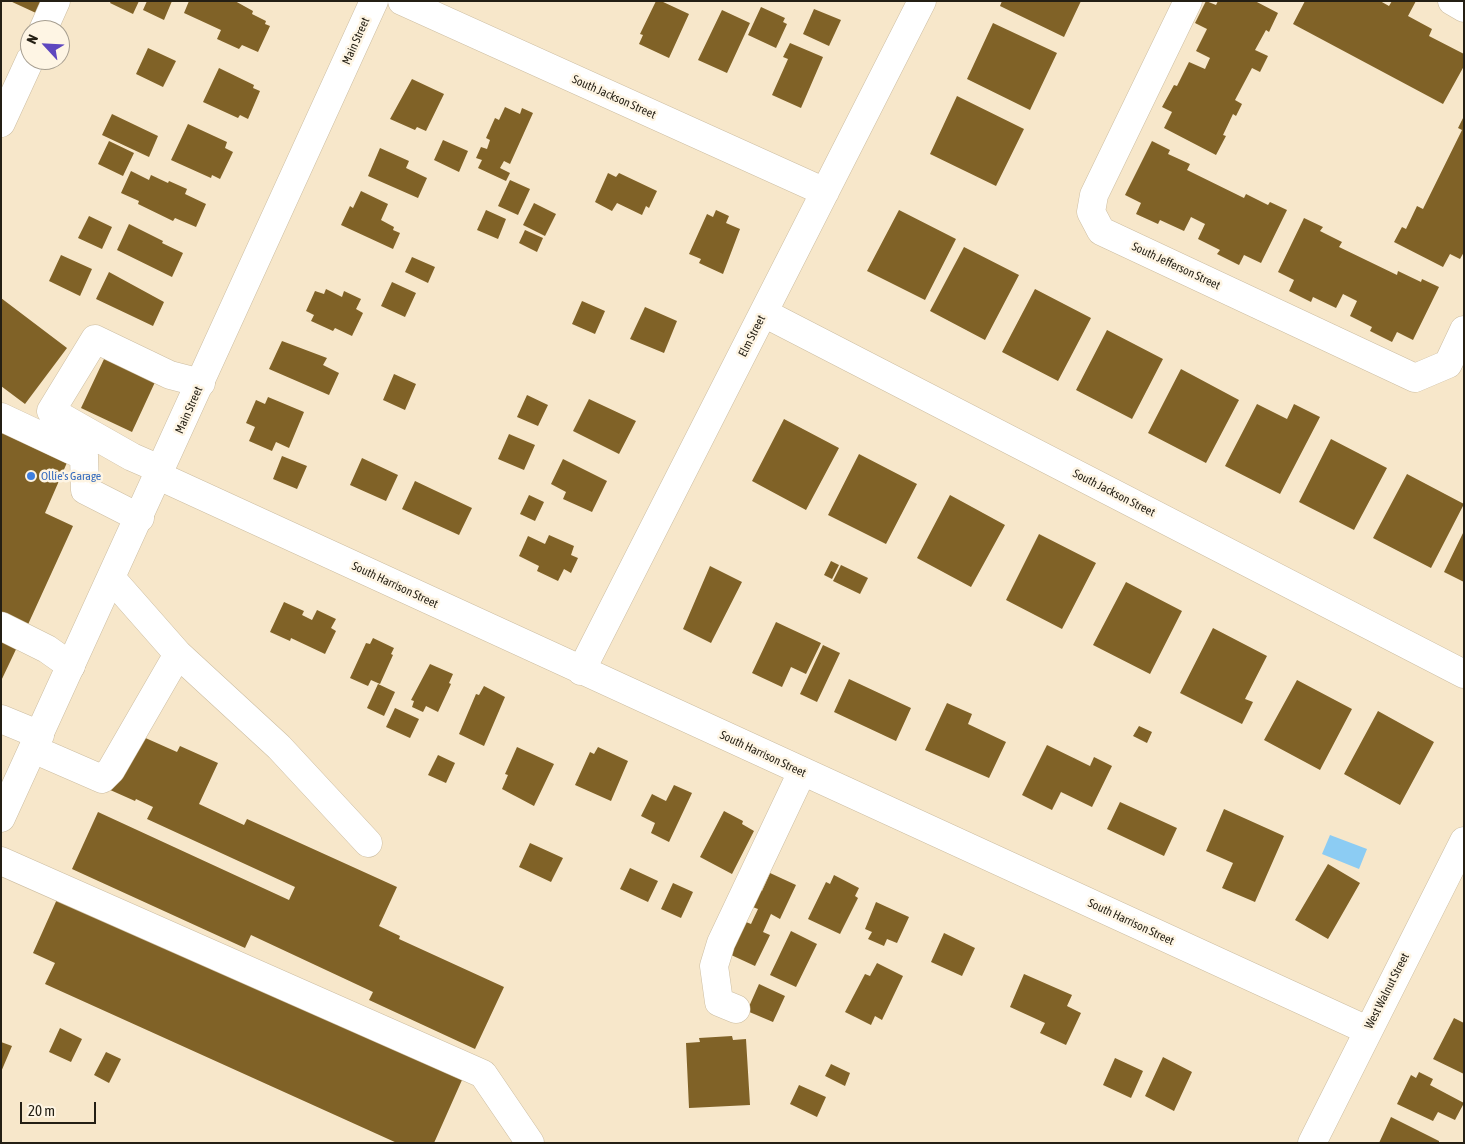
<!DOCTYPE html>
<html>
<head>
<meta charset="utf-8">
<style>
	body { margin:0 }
	#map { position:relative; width:1465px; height:1144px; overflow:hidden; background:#f7e7ca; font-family:"Asap Condensed",sans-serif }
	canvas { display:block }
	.frame { position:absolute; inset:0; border:2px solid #241f14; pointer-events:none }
	.north { position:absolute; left:20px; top:20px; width:50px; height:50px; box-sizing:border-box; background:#fef5e4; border:1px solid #a79f91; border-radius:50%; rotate:295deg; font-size:14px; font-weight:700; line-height:20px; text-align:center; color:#241f14 }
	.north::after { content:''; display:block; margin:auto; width:18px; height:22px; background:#5e47bf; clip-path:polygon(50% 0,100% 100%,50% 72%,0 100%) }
	.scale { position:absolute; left:20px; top:1102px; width:76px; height:22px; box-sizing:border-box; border:2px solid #241f14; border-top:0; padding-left:6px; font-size:15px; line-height:18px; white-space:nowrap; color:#241f14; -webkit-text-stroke:4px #fef5e4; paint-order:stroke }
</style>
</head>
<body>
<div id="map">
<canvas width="1465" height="1144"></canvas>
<div class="frame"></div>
<div class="north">N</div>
<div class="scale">20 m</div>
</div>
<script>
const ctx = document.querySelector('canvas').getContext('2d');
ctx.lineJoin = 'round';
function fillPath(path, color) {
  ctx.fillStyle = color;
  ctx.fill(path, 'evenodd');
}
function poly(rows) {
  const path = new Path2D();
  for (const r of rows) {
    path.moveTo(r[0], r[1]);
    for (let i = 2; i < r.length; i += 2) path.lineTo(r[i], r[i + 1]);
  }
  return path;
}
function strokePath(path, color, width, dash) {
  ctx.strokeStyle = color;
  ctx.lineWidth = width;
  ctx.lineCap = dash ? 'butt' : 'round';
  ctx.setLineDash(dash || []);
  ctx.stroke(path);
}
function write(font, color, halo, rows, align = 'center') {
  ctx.font = font + ' "Asap Condensed",sans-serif';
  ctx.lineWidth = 5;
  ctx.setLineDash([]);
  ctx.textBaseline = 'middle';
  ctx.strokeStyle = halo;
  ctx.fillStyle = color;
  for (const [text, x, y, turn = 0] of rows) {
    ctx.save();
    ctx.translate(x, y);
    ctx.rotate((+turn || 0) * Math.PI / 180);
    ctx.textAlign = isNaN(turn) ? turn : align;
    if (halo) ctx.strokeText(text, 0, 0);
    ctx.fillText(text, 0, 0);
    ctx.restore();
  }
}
fillPath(poly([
	[1330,835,1367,849,1359,869,1322,854]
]), '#8cccf3');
fillPath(poly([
	[10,1,41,1,36,13],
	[111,1,139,1,133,14,110,3],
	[147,1,172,1,164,20,143,10],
	[189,1,235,1,253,11,252,14,266,21,265,24,270,26,258,52,242,45,239,49,217,39,221,30,184,13],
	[656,1,661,1,689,14,669,58,639,44,643,35,640,34],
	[1002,1,1081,1,1064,37,1000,6],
	[1206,1,1216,5,1218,1,1255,1,1278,13,1269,32,1266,30,1255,50,1268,56,1260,72,1252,68,1235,100,1242,104,1236,116,1233,114,1223,135,1226,136,1216,155,1164,128,1172,112,1162,107,1174,85,1177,86,1189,62,1205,69,1210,58,1196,51,1207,29,1195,23],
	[1305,1,1380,1,1389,6,1392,1,1416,1,1408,16,1432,29,1429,36,1464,54,1464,66,1443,104,1293,24],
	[761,7,785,18,783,22,787,24,776,48,748,35],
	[814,9,841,20,829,46,803,34],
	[722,10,750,23,727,73,698,60],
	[993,23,1057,53,1030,110,967,79],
	[790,43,823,57,801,108,772,95,788,59,783,57],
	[148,48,176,61,163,87,136,74],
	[219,68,254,85,253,88,260,91,248,119,240,115,238,118,203,102],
	[412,79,444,94,426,131,417,127,415,130,390,119],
	[957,96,1024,129,996,186,930,154],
	[505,107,520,114,522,108,533,113,510,164,504,161,500,168,510,173,506,181,478,168,482,160,476,158,481,147,487,149,490,140,486,138,495,118,499,120],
	[112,114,158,136,149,157,102,135],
	[1464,116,1464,252,1460,259,1450,254,1443,267,1394,242,1402,227,1406,229,1417,206,1423,209,1462,130,1458,128],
	[188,124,227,142,225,148,233,152,220,179,212,175,211,178,171,160],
	[443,140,468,151,459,172,434,160],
	[109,141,134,153,123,176,98,164],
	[1152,141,1170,150,1168,154,1190,164,1187,170,1244,198,1246,194,1268,205,1270,202,1287,210,1261,263,1244,255,1239,265,1217,254,1220,250,1198,239,1205,224,1191,217,1184,231,1160,220,1158,224,1136,214,1141,203,1125,195],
	[380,148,409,161,406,168,427,178,418,198,368,176],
	[131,171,149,180,151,175,168,183,169,181,187,189,185,194,206,204,196,227,175,218,173,221,138,204,139,201,121,193],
	[608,173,616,177,619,173,657,191,649,208,646,206,642,215,617,203,612,211,595,202],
	[510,180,530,189,518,215,498,206],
	[361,191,388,204,381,220,394,227,393,230,400,233,393,249,341,225,350,206,353,208],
	[534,203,556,214,545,236,523,225],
	[486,210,506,219,498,239,477,230],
	[716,210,729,216,726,223,740,229,723,274,699,263,701,259,689,254,707,214,713,217],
	[899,210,956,239,925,300,867,271],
	[89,216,112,227,102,249,78,238],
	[1304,218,1323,227,1320,231,1342,242,1339,247,1397,275,1398,271,1421,282,1422,279,1439,287,1413,340,1397,332,1392,342,1370,331,1372,327,1350,316,1357,301,1343,294,1336,308,1313,297,1311,302,1289,291,1294,280,1278,272],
	[129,224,163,241,162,243,183,253,172,277,117,250],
	[525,230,543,238,537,252,519,243],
	[964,247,1019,275,985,340,930,311],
	[61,255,92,269,80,296,49,281],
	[412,257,435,267,428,283,405,272],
	[109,272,164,302,153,326,96,299],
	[392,282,416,293,405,317,381,306],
	[326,289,342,297,344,291,361,299,356,309,363,313,352,336,335,328,333,331,311,321,314,315,306,311,315,291,324,294],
	[1035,289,1091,318,1058,381,1002,352],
	[1,298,67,348,25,404,1,386],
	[582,301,605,311,595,334,572,324],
	[645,307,677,321,664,353,630,339],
	[1107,330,1163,359,1132,419,1076,390],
	[282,341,327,358,323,365,339,373,329,395,269,369],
	[105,357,156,380,132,432,81,408],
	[1181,369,1239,400,1206,463,1148,433],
	[394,374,416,384,405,410,383,400],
	[527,395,548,405,538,426,517,417],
	[268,397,304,412,289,448,276,442,272,451,249,441,255,427,246,423,256,400,265,404],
	[589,399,636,421,619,454,573,431],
	[1257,404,1287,419,1294,404,1320,417,1280,494,1225,466],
	[784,419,839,448,806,510,752,481],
	[4,430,69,458,45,513,73,526,25,631,1,620,1,436],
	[509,434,535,445,524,470,498,459],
	[1331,439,1387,468,1354,530,1299,502],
	[859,454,917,484,886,544,828,515],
	[282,456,307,466,297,489,273,479],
	[362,458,398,475,386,501,350,485],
	[563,459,607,481,592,512,563,499,566,492,551,484],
	[1407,474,1464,504,1431,568,1373,538],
	[415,481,472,508,459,535,402,509],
	[529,495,544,502,535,521,520,514],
	[950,495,1005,525,971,587,917,558],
	[1464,531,1464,582,1444,572],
	[1039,534,1096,563,1062,629,1006,600],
	[549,535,574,546,571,555,578,558,571,573,564,569,558,581,537,571,539,566,519,556,528,536,545,544],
	[831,561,839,565,832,579,824,575],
	[841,565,868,578,860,594,833,581],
	[710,566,742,582,711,643,683,629],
	[1126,582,1182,611,1150,674,1093,645],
	[284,602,304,611,302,615,312,620,317,610,336,619,331,628,336,631,325,654,291,638,290,641,270,632],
	[776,622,821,643,806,674,791,667,782,687,752,673],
	[1213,628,1267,656,1245,699,1253,702,1242,724,1180,693],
	[1,635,19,643,1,681],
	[373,638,394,648,391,654,393,655,380,684,371,680,368,686,350,678,366,643,370,644],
	[823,645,840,653,817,702,800,694],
	[430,664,453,674,449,683,451,684,438,712,426,706,423,712,412,707,414,701,411,700],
	[849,679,911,708,896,741,834,712],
	[1297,680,1352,709,1320,770,1264,740],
	[378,684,395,692,384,716,367,708],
	[484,686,505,697,484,746,459,734,476,694,479,695],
	[947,703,972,714,968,724,1006,742,989,778,925,750],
	[395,708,419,719,410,738,386,727],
	[1378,711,1434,742,1400,805,1344,774],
	[1139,726,1152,732,1147,743,1133,736],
	[141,736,177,752,180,746,218,763,199,804,244,825,247,819,397,887,379,926,400,936,399,939,504,987,475,1049,369,1000,373,992,251,935,245,948,72,869,98,812,289,900,295,887,147,819,153,807,136,799,135,801,108,789],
	[1047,745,1090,766,1094,757,1112,766,1092,807,1061,792,1052,810,1022,795],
	[517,747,554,764,534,806,502,789,508,775,505,774],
	[598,747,628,761,611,801,575,785,590,752,594,754],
	[438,755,455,763,446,783,428,775],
	[674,785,692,793,669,842,651,833,655,823,641,816,652,794,666,801],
	[1120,802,1177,828,1164,856,1107,829],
	[1224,809,1284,836,1255,902,1222,888,1233,863,1206,851],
	[724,811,743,821,742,824,754,831,732,874,700,857],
	[530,843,563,858,551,882,519,867],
	[1328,864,1360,883,1328,939,1295,920],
	[630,868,658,881,648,902,620,889],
	[770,873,796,885,780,919,771,914,763,932,770,935,755,966,729,954,741,920,751,924,758,909,750,906,759,889,762,891],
	[834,875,859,888,855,896,858,898,840,934,808,919,826,882,830,884],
	[673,883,693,892,681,918,661,909],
	[58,897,462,1080,434,1143,397,1143,45,984,55,963,33,953],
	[876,902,909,917,897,943,887,939,884,946,868,939,872,932,865,929],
	[791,931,817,944,796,987,770,975],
	[944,933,975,948,962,976,931,962],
	[877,963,903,976,882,1020,875,1016,871,1025,845,1012,865,974,870,976],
	[1024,974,1072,995,1067,1006,1081,1013,1066,1045,1040,1033,1045,1023,1010,1007],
	[759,984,785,996,773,1022,747,1011],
	[1454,1018,1464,1023,1464,1074,1433,1059],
	[60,1028,82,1039,71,1062,49,1052],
	[732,1036,733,1040,746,1039,750,1105,689,1108,686,1043,700,1042,699,1038],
	[1,1042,12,1046,1,1072],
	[106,1052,121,1059,109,1083,94,1075],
	[1163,1057,1192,1072,1174,1111,1145,1096],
	[1115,1058,1143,1071,1131,1098,1103,1085],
	[831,1064,850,1073,845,1086,825,1076],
	[1419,1072,1433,1079,1430,1085,1464,1103,1455,1120,1438,1112,1433,1121,1397,1104,1411,1075,1416,1078],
	[799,1085,826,1097,817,1117,790,1104],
	[1391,1117,1439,1141,1439,1143,1379,1143]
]), '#806227');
const minor = poly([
	[402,1,825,192],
	[1188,1,1094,195,1091,212,1101,231,1415,378,1448,364,1464,330],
	[1452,1,1464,8],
	[43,30,56,1],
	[1,123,30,60],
	[764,313,1464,674],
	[1,417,84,456,85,490,140,518],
	[162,470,132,457,51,411,95,339,170,375,201,383],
	[159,476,1367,1030],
	[112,579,178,654,279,747,368,843],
	[1,626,47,649,71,666],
	[581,671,922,1],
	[1,719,40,735],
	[33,749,102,779,111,770,178,654],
	[1,861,483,1074,530,1143],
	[736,1009,719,1002,714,966,721,943,802,772],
	[1312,1143,1464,841]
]);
const major = poly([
	[1,818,374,1]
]);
strokePath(minor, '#ccbda1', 29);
strokePath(major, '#ccbda1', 29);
strokePath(minor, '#fff', 28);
strokePath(major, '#fff', 28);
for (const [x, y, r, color] of [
	[31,476,5,"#3f7fe0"]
]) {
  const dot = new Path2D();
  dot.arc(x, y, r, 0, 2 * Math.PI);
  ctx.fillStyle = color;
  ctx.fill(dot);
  strokePath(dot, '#fef5e4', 2);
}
write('12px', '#241f14', '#fef5e4', [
	["Main Street",356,41,-66],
	["South Jackson Street",614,97,24],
	["South Jefferson Street",1176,266,25],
	["Elm Street",752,336,-63],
	["Main Street",189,410,-66],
	["South Jackson Street",1114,493,27],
	["South Harrison Street",395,585,25],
	["South Harrison Street",763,754,25],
	["South Harrison Street",1131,922,25],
	["West Walnut Street",1387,991,-63]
]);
write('12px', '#366cbe', '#fef5e4', [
	["Ollie's Garage",41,476]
], 'left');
</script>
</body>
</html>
